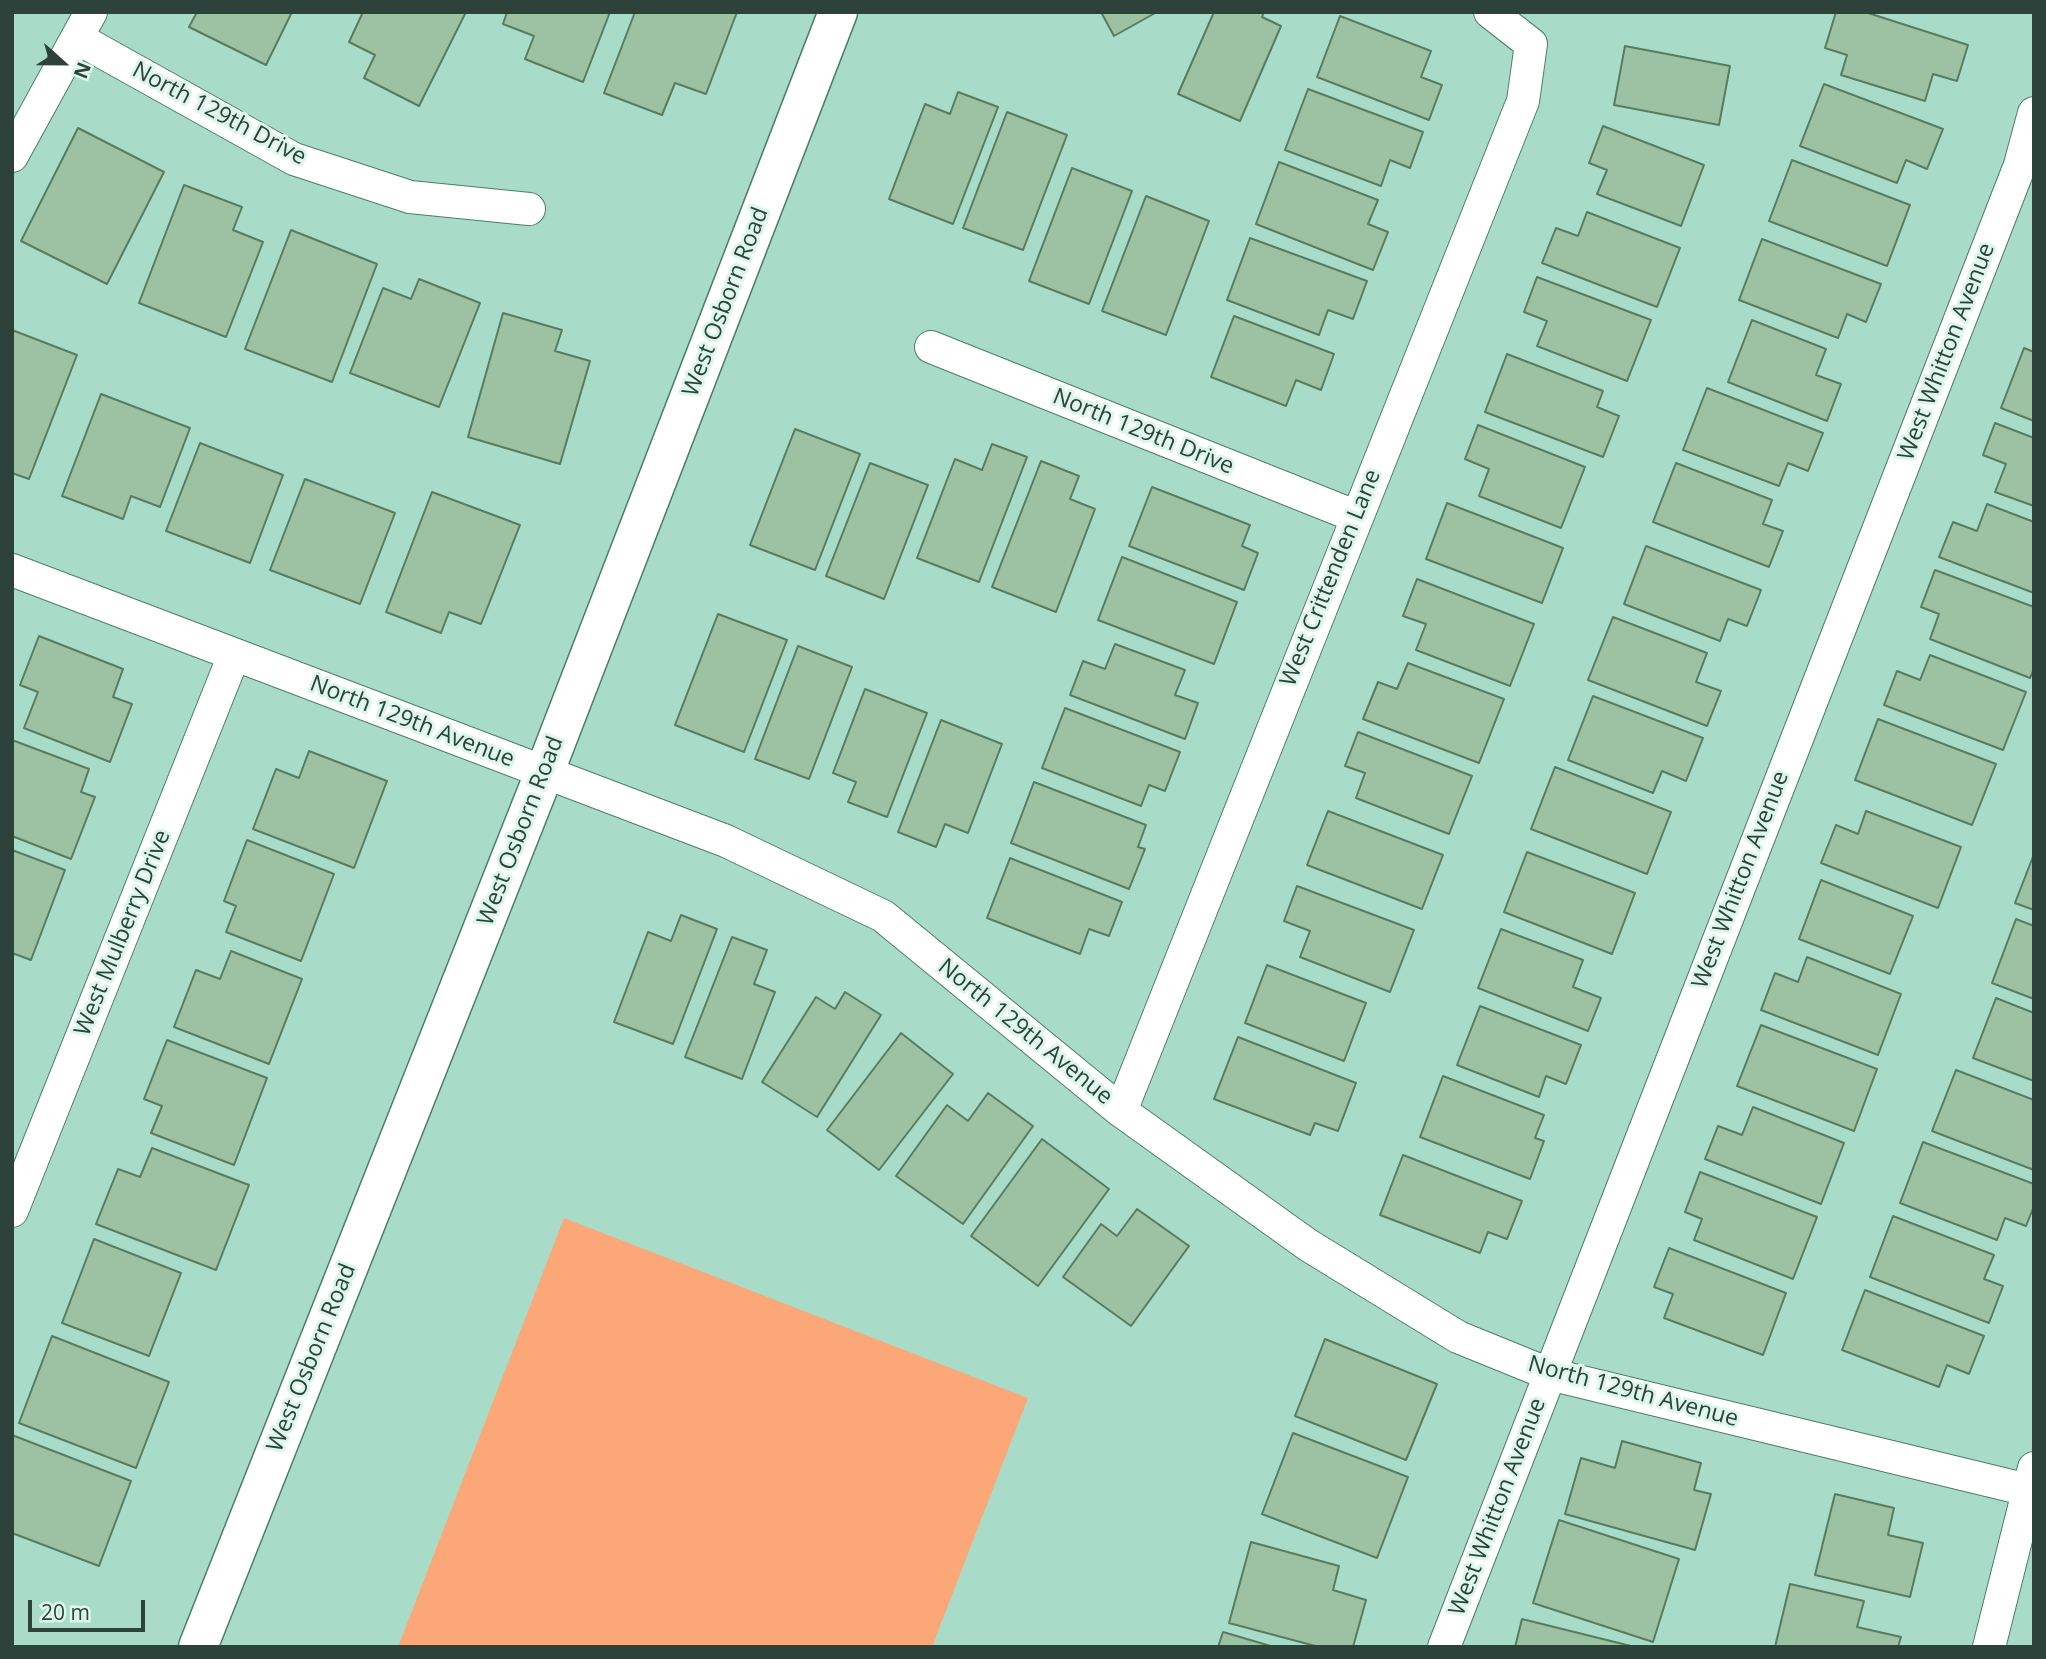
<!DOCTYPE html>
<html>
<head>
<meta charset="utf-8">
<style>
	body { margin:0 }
	#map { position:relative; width:2046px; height:1659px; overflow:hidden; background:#a8dcc9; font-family:"Open Sans",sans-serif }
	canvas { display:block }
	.frame { position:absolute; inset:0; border:14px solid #2d423a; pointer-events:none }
	.north { position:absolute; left:28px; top:28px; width:70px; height:70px; -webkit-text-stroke:5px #dcf6ec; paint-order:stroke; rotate:111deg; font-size:19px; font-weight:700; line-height:28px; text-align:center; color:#2d423a }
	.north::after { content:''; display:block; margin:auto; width:24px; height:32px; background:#2d423a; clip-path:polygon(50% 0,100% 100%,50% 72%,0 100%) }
	.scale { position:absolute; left:28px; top:1600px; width:117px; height:32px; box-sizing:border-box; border:4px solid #2d423a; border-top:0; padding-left:9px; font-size:21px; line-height:24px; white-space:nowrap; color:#2d423a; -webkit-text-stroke:5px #dcf6ec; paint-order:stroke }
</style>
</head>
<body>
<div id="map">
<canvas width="2046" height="1659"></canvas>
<div class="frame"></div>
<div class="north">N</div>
<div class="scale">20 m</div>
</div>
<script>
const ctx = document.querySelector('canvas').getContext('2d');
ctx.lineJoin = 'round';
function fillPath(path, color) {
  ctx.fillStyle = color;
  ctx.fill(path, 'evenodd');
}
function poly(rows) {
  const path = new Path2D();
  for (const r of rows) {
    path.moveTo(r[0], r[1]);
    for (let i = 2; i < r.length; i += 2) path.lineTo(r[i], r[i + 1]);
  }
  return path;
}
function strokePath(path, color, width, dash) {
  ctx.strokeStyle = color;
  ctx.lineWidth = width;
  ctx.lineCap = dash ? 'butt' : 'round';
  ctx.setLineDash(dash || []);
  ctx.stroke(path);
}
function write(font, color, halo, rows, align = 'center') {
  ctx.font = font + ' "Open Sans",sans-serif';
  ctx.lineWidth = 6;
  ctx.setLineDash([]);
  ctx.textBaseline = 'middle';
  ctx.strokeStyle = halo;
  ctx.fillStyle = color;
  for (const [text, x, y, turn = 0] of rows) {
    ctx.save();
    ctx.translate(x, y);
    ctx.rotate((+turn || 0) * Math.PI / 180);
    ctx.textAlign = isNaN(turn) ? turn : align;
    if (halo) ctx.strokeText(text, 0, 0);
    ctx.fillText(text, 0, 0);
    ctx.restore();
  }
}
fillPath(poly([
	[564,1218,1028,1398,932,1647,398,1647]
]), '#fca777');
const building = poly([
	[197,12,292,12,266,65,189,27,197,12],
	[363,12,466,12,419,106,364,78,375,55,349,42,363,12],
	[507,12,610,12,583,82,525,59,534,36,503,24,507,12],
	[635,12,737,12,706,94,675,83,662,115,604,93,635,12],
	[1101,12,1157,12,1114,36,1101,12],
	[1214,12,1264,12,1262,17,1281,26,1240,121,1178,94,1214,12],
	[1836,12,1865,12,1968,45,1957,81,1933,74,1925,101,1841,75,1847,55,1825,48,1836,12],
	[1340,16,1431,51,1421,77,1442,85,1429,120,1317,77,1340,16],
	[1625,46,1730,66,1719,125,1614,105,1625,46],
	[1824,84,1943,129,1927,169,1906,160,1897,183,1800,146,1824,84],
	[1308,89,1423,132,1410,168,1390,160,1381,186,1285,150,1308,89],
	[958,92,998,107,953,224,889,199,925,104,950,114,958,92],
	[1007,112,1067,135,1023,250,963,228,1007,112],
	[1603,126,1704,165,1681,226,1597,194,1607,170,1589,163,1603,126],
	[78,128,164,172,107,284,21,241,78,128],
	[1792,160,1910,205,1887,266,1769,221,1792,160],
	[1279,162,1378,200,1368,224,1388,232,1373,270,1256,224,1279,162],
	[1072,168,1132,191,1089,304,1029,281,1072,168],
	[184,185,242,207,233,230,263,242,226,337,139,303,184,185],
	[1146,196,1209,221,1166,335,1102,311,1146,196],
	[1587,212,1680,248,1657,307,1542,263,1556,228,1578,236,1587,212],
	[291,230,377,264,332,382,245,349,291,230],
	[1250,238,1367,281,1353,319,1328,310,1319,335,1227,300,1250,238],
	[1762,239,1881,284,1866,322,1847,314,1838,338,1739,300,1762,239],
	[1537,277,1651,320,1627,381,1537,346,1547,321,1524,312,1537,277],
	[419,279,480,303,439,407,350,373,383,288,411,299,419,279],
	[503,313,562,330,555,351,590,361,560,464,468,437,503,313],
	[1234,316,1334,354,1321,390,1296,380,1286,406,1211,377,1234,316],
	[1752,320,1826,349,1816,375,1841,384,1827,421,1728,382,1752,320],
	[12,330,77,355,29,479,12,473,12,330],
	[2024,348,2034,352,2034,421,2001,408,2024,348],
	[1507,354,1603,391,1597,407,1619,416,1603,457,1485,412,1507,354],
	[1707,388,1823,433,1808,471,1788,463,1779,486,1683,450,1707,388],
	[101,394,190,428,160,507,131,496,123,519,62,496,101,394],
	[1995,423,2034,438,2034,506,1995,492,2006,464,1983,455,1995,423],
	[1478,425,1585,467,1561,528,1479,496,1489,469,1465,459,1478,425],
	[795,429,860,454,815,570,750,545,795,429],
	[200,443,283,475,250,563,166,531,200,443],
	[992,444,1027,457,979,582,917,558,955,459,982,470,992,444],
	[1041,461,1079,476,1070,499,1095,509,1056,612,992,587,1041,461],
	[870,463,928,485,884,599,826,576,870,463],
	[1676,463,1772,500,1763,524,1783,531,1769,567,1653,522,1676,463],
	[305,479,395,513,360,604,270,570,305,479],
	[1152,487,1250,525,1242,546,1258,553,1244,590,1129,546,1152,487],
	[432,492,520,525,481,624,449,612,441,633,386,612,432,492],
	[1447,503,1563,548,1542,603,1426,559,1447,503],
	[1987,504,2034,522,2034,593,1939,557,1953,522,1977,531,1987,504],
	[1646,546,1761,590,1747,626,1728,619,1720,641,1624,604,1646,546],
	[1122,557,1237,602,1214,664,1098,620,1122,557],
	[1935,570,2034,607,2034,669,2030,678,1930,639,1939,614,1921,607,1935,570],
	[1417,579,1534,624,1510,686,1416,650,1426,624,1403,616,1417,579],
	[718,614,787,640,744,752,675,725,718,614],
	[1613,617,1707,653,1696,682,1721,691,1707,726,1588,680,1613,617],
	[39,636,123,669,113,697,132,704,110,762,24,728,38,692,20,685,39,636],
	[1115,644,1185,670,1175,695,1198,703,1185,739,1070,695,1083,661,1105,669,1115,644],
	[798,646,852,667,809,779,755,759,798,646],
	[1930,655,2026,692,2003,750,1884,705,1897,671,1920,680,1930,655],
	[1408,663,1504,699,1479,763,1363,719,1378,682,1397,689,1408,663],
	[865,689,927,713,887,817,848,802,856,782,833,773,865,689],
	[1593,696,1703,738,1686,781,1662,771,1653,793,1568,760,1593,696],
	[1065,708,1180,752,1165,791,1149,785,1141,806,1042,768,1065,708],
	[1878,719,1996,764,1972,825,1855,780,1878,719],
	[941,720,1002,744,968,833,945,824,936,847,898,832,941,720],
	[1358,732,1472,776,1449,834,1356,798,1365,773,1345,766,1358,732],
	[12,740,89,769,81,792,95,797,71,859,12,836,12,740],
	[309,751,387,781,354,868,253,829,276,769,299,778,309,751],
	[1555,767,1671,812,1647,874,1531,829,1555,767],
	[1034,782,1146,825,1138,847,1145,849,1129,889,1011,843,1034,782],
	[1328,811,1443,855,1422,909,1307,865,1328,811],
	[1866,811,1961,847,1938,908,1821,863,1836,825,1858,834,1866,811],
	[247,840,334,874,301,961,226,932,236,906,224,901,247,840],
	[12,850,65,870,31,960,12,953,12,850],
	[1527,852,1635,893,1612,954,1504,912,1527,852],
	[2034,854,2034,910,2015,903,2034,854],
	[1010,858,1122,902,1109,936,1089,929,1080,954,987,918,1010,858],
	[1821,880,1913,916,1890,974,1799,939,1821,880],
	[1297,886,1414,930,1390,992,1300,957,1310,931,1284,921,1297,886],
	[681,915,717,929,673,1044,614,1022,648,932,671,941,681,915],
	[2016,919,2034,926,2034,999,1992,983,2016,919],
	[1501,929,1583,960,1573,987,1601,998,1588,1031,1478,988,1501,929],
	[732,937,767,950,754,984,775,992,742,1079,685,1057,732,937],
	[231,951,302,979,269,1064,174,1027,196,970,220,979,231,951],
	[1807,957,1901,994,1878,1055,1761,1010,1775,973,1798,982,1807,957],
	[1267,965,1366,1003,1344,1061,1245,1023,1267,965],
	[845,992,881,1015,817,1117,762,1082,816,997,835,1009,845,992],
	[1996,998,2034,1013,2034,1081,1973,1058,1996,998],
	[1480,1006,1581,1045,1566,1084,1546,1076,1539,1097,1457,1065,1480,1006],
	[1761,1025,1877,1069,1854,1131,1737,1086,1761,1025],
	[901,1033,953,1074,879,1170,827,1130,901,1033],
	[1238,1037,1356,1083,1338,1131,1315,1123,1310,1135,1214,1099,1238,1037],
	[167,1040,267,1078,234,1165,151,1133,162,1106,144,1099,167,1040],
	[1956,1070,2034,1100,2034,1170,1932,1131,1956,1070],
	[1443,1076,1544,1115,1535,1138,1544,1141,1530,1179,1420,1137,1443,1076],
	[988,1093,1033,1126,963,1224,896,1176,947,1105,968,1121,988,1093],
	[1753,1107,1844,1143,1821,1204,1705,1159,1718,1126,1742,1135,1753,1107],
	[1042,1139,1109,1189,1038,1286,971,1236,1042,1139],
	[1923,1142,2034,1184,2034,1206,2026,1226,2005,1218,1997,1240,1900,1203,1923,1142],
	[152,1148,249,1185,216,1270,96,1224,118,1169,140,1177,152,1148],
	[1403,1155,1522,1201,1507,1239,1488,1232,1480,1253,1380,1215,1403,1155],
	[1700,1172,1817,1217,1793,1279,1694,1240,1702,1219,1685,1212,1700,1172],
	[1137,1209,1189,1246,1131,1326,1063,1277,1101,1224,1117,1236,1137,1209],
	[1893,1216,1994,1255,1984,1279,2003,1286,1989,1323,1870,1277,1893,1216],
	[94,1239,181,1273,149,1356,62,1323,94,1239],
	[1669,1248,1786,1293,1763,1355,1664,1318,1673,1294,1654,1287,1669,1248],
	[1865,1290,1984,1336,1969,1374,1947,1365,1939,1387,1842,1350,1865,1290],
	[52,1336,169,1382,136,1468,19,1423,52,1336],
	[1325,1339,1437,1384,1406,1460,1295,1416,1325,1339],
	[1293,1433,1408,1477,1377,1558,1262,1514,1293,1433],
	[12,1435,131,1481,99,1566,12,1533,12,1435],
	[1622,1441,1701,1463,1694,1490,1711,1494,1695,1550,1565,1514,1581,1458,1615,1468,1622,1441],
	[1835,1494,1894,1508,1888,1535,1923,1543,1910,1597,1815,1575,1835,1494],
	[1559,1520,1679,1559,1653,1642,1533,1603,1559,1520],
	[1251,1542,1339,1566,1333,1590,1366,1600,1353,1647,1319,1647,1229,1623,1251,1542],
	[1790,1584,1864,1601,1857,1627,1901,1637,1898,1647,1775,1647,1790,1584],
	[1522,1619,1635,1647,1515,1647,1522,1619],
	[1223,1632,1274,1647,1218,1647,1223,1632]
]);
fillPath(building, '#9cc2a3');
strokePath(building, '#587c5f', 2);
const minor = poly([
	[77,38,294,159,410,197,529,209],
	[12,156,91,12],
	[931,347,1355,516],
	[12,570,726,841,883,916,1121,1111,1308,1245,1458,1337,1549,1374,2028,1490],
	[1121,1111,1523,101,1531,44,1490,12],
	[12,1211,234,655],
	[1444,1647,2020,165,2034,113],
	[1989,1647,2034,1468]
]);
const tertiary = poly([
	[198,1647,545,771,838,12]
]);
strokePath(minor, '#4c7d6c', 34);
strokePath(tertiary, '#4c7d6c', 41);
strokePath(minor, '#fff', 32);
strokePath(tertiary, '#fff', 38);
write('23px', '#2d423a', '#dcf6ec', [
	["North 129th Drive",219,114,28],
	["West Osborn Road",726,302,-69],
	["West Whitton Avenue",1947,352,-69],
	["North 129th Drive",1143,432,22],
	["West Crittenden Lane",1331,578,-68],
	["North 129th Avenue",412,722,21],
	["West Osborn Road",521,831,-69],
	["West Whitton Avenue",1741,880,-69],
	["West Mulberry Drive",123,933,-68],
	["North 129th Avenue",1025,1032,39],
	["West Osborn Road",312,1358,-68],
	["North 129th Avenue",1633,1392,15],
	["West Whitton Avenue",1498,1507,-69]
]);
</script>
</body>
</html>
